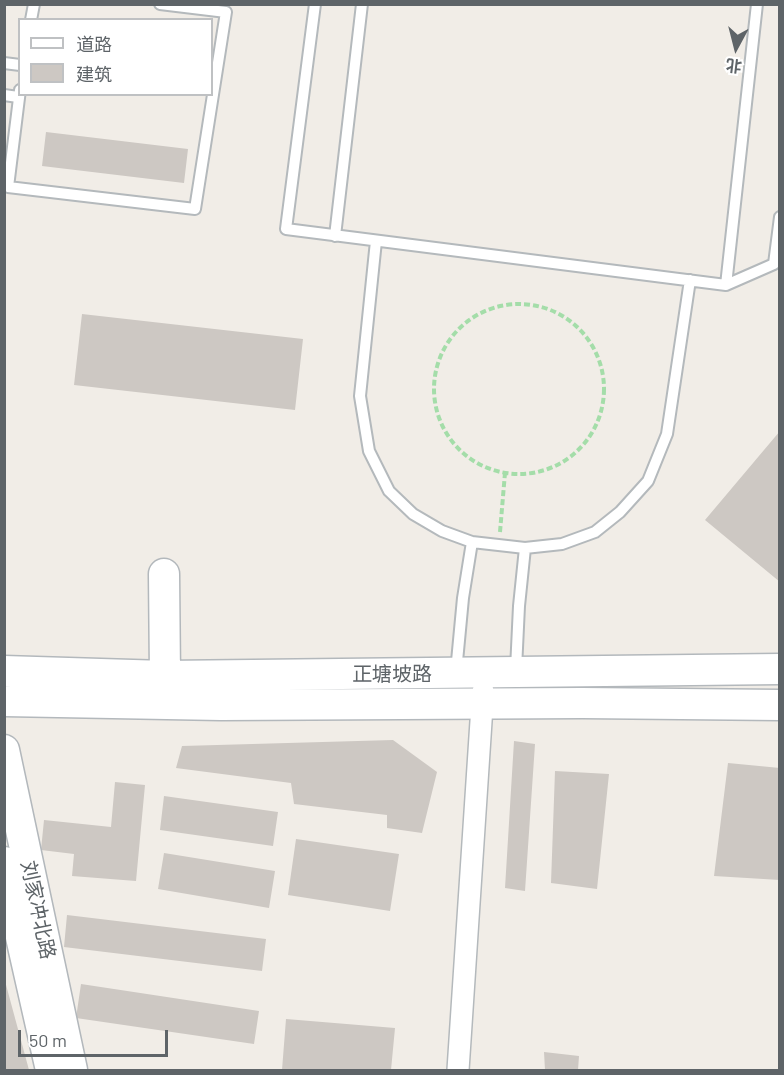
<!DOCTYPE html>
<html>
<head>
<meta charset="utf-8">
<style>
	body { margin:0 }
	#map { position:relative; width:784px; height:1075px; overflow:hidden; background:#f1ede7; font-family:Barlow,"Noto Sans SC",sans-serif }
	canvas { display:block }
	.frame { position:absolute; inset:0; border:6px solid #5e6468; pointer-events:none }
	.legend { position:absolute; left:18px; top:18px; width:195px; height:78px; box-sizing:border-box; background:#fff; border:2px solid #bfc1c3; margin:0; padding:8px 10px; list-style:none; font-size:18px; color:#5e6468 }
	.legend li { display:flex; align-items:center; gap:12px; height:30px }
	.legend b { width:30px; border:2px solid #bfc1c3 }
	.north { position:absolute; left:706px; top:18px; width:60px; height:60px; -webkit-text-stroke:4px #fff; paint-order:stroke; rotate:187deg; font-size:16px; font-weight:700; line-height:24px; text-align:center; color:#5e6468 }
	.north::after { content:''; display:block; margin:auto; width:21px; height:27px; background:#5e6468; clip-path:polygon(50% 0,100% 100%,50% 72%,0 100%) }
	.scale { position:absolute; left:18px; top:1030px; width:150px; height:27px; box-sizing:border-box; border:3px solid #5e6468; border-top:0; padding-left:8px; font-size:18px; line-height:21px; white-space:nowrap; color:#5e6468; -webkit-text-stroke:4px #fff; paint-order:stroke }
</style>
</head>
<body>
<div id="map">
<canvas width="784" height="1075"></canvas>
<div class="frame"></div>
<ul class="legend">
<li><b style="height:8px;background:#fff"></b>道路</li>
<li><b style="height:16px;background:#cdc8c3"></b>建筑</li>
</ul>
<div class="north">北</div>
<div class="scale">50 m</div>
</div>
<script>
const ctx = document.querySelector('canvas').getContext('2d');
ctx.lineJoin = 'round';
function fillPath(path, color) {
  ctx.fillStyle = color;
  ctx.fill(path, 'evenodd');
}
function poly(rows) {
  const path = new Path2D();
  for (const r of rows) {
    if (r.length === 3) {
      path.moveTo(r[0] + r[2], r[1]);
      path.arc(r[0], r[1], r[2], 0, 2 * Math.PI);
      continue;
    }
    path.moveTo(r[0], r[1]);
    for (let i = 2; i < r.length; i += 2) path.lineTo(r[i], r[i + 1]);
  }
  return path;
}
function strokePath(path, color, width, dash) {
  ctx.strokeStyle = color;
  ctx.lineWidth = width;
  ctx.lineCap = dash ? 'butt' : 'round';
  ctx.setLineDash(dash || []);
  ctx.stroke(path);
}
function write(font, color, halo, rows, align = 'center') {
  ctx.font = font + ' Barlow,"Noto Sans SC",sans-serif';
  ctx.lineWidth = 6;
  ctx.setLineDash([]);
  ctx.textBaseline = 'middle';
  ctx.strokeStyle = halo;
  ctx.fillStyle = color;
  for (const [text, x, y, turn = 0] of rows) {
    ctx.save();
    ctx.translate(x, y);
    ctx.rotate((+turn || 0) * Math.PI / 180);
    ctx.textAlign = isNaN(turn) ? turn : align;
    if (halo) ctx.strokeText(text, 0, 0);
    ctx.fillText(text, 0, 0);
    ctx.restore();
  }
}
fillPath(poly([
	[46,132,188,149,184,183,42,166],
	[82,314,303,339,295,410,74,385],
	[780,431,780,582,705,520],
	[393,740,437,772,422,833,387,828,387,815,294,804,291,783,176,768,182,746],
	[514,741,535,744,525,891,505,888],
	[728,763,780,768,780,880,714,876],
	[555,771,609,774,597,889,551,883],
	[115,782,145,785,136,881,72,876,74,854,41,850,44,820,111,827],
	[164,796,278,812,273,846,160,830],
	[296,839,399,854,390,911,288,895],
	[164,853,275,871,269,908,158,889],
	[67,915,266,939,262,971,64,947],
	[4,981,5,981,29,1070,4,1070],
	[81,984,259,1011,254,1044,76,1018],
	[286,1019,395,1028,391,1070,282,1070],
	[544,1052,579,1056,578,1070,545,1070]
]), '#cdc8c3');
const lane = poly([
	[315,4,286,229,726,285,774,264,780,217],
	[31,20,34,4],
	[4,63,20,65],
	[20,90,8,187,195,209,226,12,160,4],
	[4,95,18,97],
	[335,236,362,4],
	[376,241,360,396,369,451,389,491,413,514,442,531,472,542,525,548,562,544,595,532,620,512,648,481,667,434,690,280],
	[726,285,757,4],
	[516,669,519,606,525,548],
	[456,672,463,598,472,542]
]);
const street = poly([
	[458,1070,483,691]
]);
const secondary = poly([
	[164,574,165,676],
	[4,671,165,676,780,669],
	[4,701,221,705,582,703,780,705],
	[4,750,72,1070],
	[4,862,51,1070]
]);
strokePath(lane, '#b4b9bc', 14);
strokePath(street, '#b4b9bc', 24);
strokePath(secondary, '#b3b8bc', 33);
strokePath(poly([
	[519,389,85],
	[500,532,505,473]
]), '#a4dda9', 4, [6, 3]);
strokePath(lane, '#fff', 10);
strokePath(street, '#fff', 21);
strokePath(secondary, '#fff', 30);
write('20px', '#5e6468', '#fff', [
	["正塘坡路",392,674],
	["刘家冲北路",38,910,78]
]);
</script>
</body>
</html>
